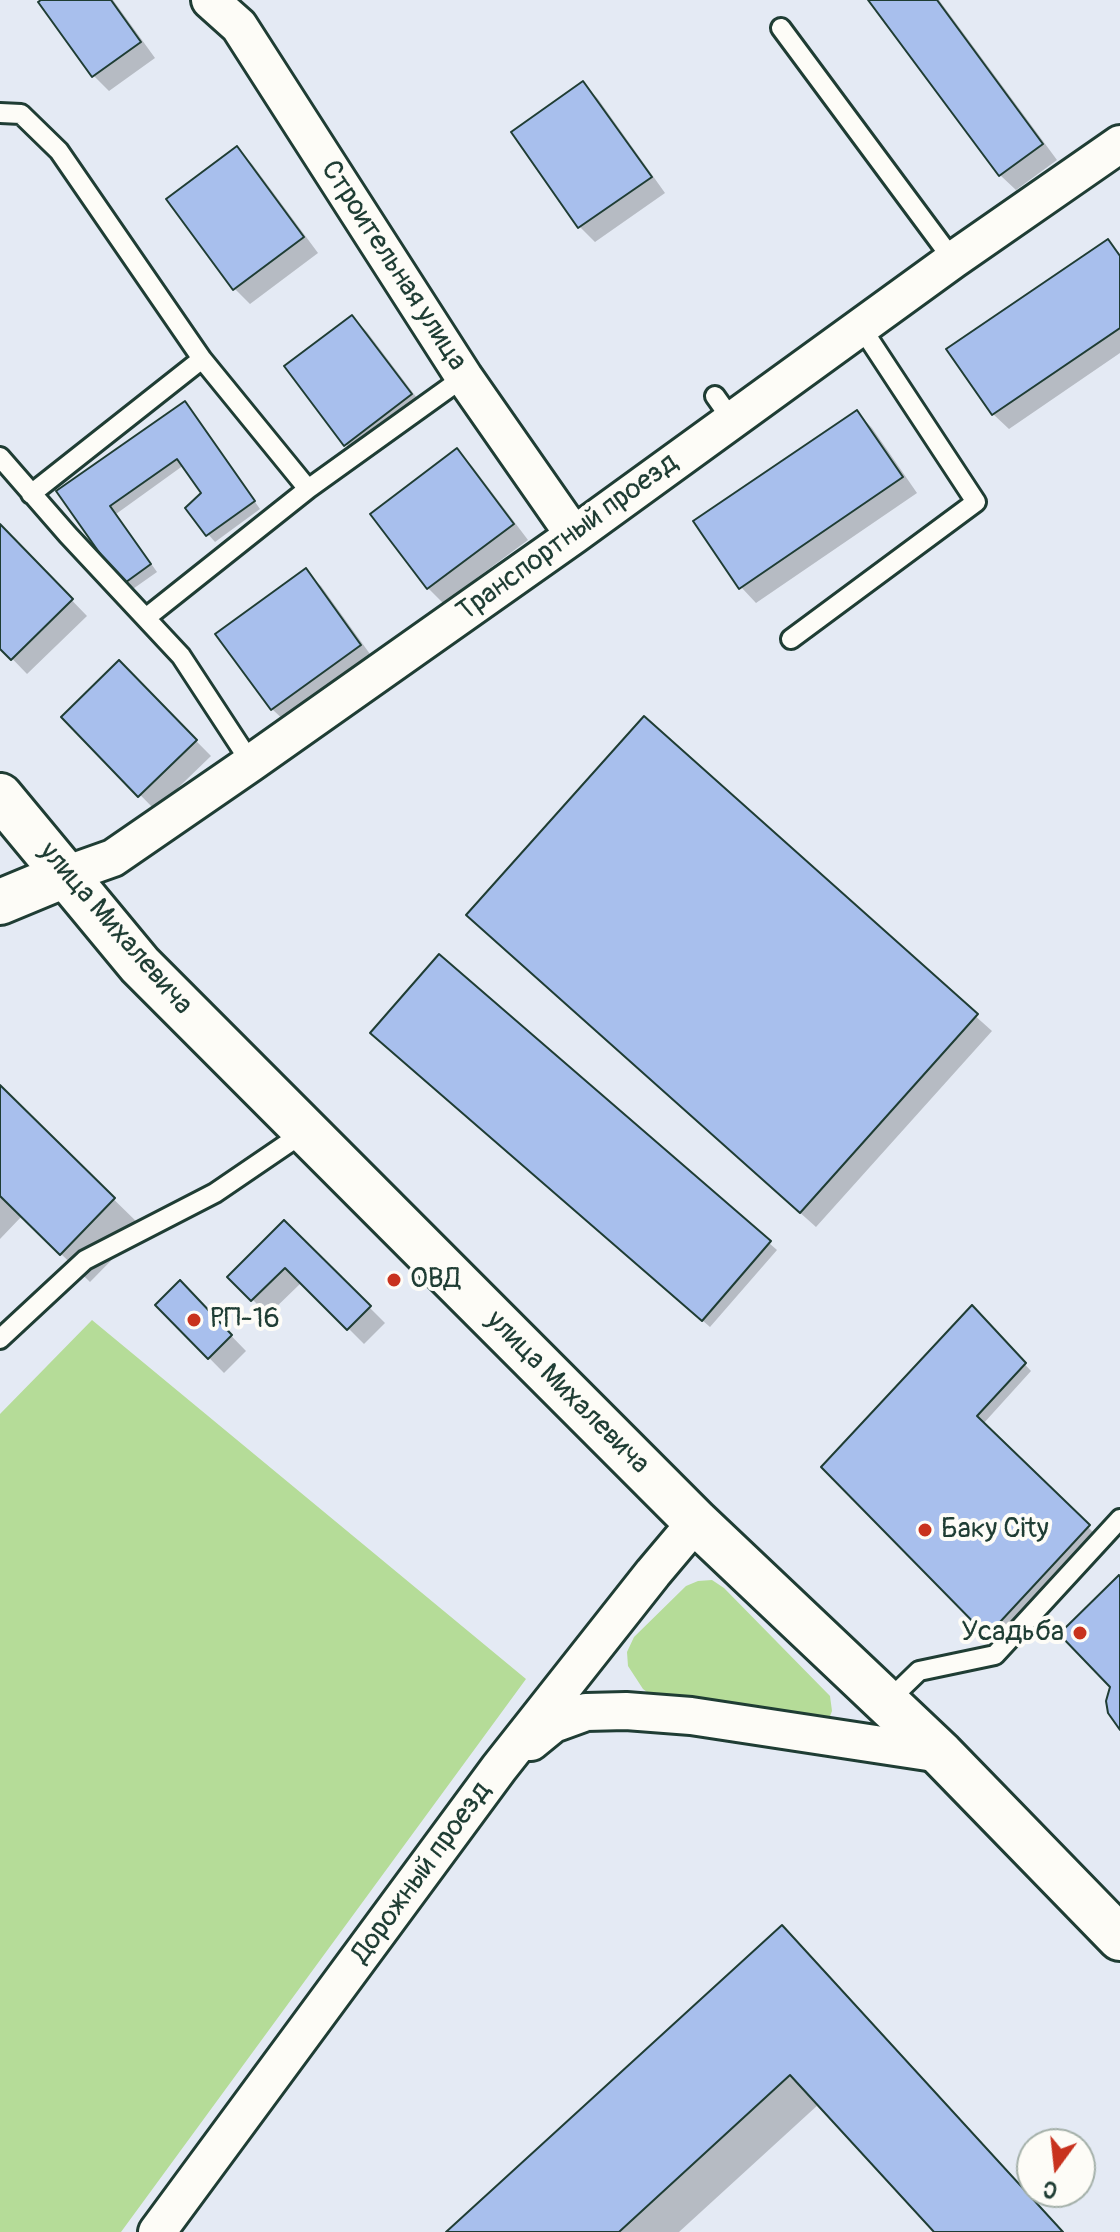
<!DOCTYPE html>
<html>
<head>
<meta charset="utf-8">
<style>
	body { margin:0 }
	#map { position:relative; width:1120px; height:2232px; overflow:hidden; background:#e4eaf4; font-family:Pangolin,sans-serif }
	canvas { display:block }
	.north { position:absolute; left:1016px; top:2128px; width:80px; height:80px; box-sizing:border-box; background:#fdfcf7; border:2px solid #a4b0a9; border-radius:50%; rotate:195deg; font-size:22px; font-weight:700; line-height:32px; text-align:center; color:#1f3d34 }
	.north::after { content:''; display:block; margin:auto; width:28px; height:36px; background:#c8321e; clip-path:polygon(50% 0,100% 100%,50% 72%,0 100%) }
</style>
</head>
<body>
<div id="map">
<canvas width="1120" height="2232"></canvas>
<div class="north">С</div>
</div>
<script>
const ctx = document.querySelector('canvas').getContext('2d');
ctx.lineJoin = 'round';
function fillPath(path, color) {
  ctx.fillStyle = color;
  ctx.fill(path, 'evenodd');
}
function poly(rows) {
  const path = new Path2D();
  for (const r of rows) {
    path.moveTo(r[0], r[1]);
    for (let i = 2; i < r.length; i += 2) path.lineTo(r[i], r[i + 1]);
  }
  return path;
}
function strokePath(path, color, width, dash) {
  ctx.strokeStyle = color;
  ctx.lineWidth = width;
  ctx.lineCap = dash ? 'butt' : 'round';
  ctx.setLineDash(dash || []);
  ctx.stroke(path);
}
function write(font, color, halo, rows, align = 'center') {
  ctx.font = font + ' Pangolin,sans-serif';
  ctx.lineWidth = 8;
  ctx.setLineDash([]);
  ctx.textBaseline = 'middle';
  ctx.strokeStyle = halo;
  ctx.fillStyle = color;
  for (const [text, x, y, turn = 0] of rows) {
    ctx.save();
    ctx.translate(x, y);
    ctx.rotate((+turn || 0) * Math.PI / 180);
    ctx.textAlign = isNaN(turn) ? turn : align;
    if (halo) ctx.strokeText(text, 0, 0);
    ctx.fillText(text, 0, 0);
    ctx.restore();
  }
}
fillPath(poly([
	[92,1320,526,1679,121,2232,0,2232,0,1414],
	[712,1580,724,1588,830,1696,832,1711,829,1719,822,1719,651,1695,643,1689,628,1666,627,1652,634,1637,686,1586,698,1581]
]), '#b5dc98');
fillPath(poly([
	[45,0,113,0,155,58,109,91,94,76,41,3],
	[871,0,939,0,1057,160,1016,190,1000,175],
	[583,83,598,99,665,193,595,242,580,227,513,132],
	[237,149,252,164,318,253,250,304,235,289],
	[1108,241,1120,254,1120,353,1009,429,993,414],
	[352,317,367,332,426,410,361,460,346,444],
	[192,411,260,509,215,542,208,534,204,493,184,465,116,514,157,572,130,591,59,491],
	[857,412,872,428,917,493,756,603,741,587],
	[457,451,472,466,528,540,443,603,428,588],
	[0,526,87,616,27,674,0,646],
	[305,571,321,586,375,661,288,724,272,709,218,634],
	[119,663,211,756,155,810,64,717],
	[644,719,992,1031,816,1227,484,930],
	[440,957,777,1250,710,1327,380,1041],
	[0,1088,143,1228,90,1282,22,1216,0,1239],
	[284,1222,385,1323,364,1344,302,1282,268,1315,230,1277],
	[180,1283,246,1351,224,1373,157,1305],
	[972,1308,1031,1371,983,1424,1095,1534,995,1642,824,1467],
	[782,1928,1062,2232,936,2232,819,2104,679,2232,449,2232]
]), '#0003');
const building = poly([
	[41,0,111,0,141,42,92,77,38,2,41,0],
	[868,0,937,0,1043,144,999,176,868,0],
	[583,81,652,177,578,228,511,132,583,81],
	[237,146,304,237,233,290,166,199,237,146],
	[1108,239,1120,256,1120,328,992,415,946,349,1108,239],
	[352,315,412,394,344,446,284,366,352,315],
	[185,401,255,501,206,536,185,508,201,493,177,459,110,506,151,564,122,585,56,491,185,401],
	[857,410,903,477,739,589,693,521,857,410],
	[457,448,514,524,427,589,370,514,457,448],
	[0,524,73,599,11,660,0,649,0,524],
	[306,568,361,645,271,710,215,634,306,568],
	[119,660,197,740,138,797,61,717,119,660],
	[644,716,978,1014,800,1213,466,915,644,716],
	[439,954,771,1241,702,1321,370,1033,439,954],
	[0,1085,115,1198,60,1255,0,1196,0,1085],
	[284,1220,371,1306,347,1330,285,1268,251,1301,227,1277,284,1220],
	[180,1280,232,1335,208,1359,155,1305,180,1280],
	[972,1305,1026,1363,977,1416,1090,1525,987,1636,821,1467,972,1305],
	[1119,1575,1120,1577,1120,1730,1108,1713,1106,1701,1110,1687,1059,1634,1119,1575],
	[782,1925,1063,2232,934,2232,790,2075,619,2232,446,2232,782,1925]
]);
fillPath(building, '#a8bfed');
strokePath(building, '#1f3d34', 2);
const lane = poly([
	[781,28,953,260],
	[0,113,21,114,59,151,202,359],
	[715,396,732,420],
	[0,457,68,535,181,656,251,763],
	[31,494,202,359,308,489],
	[147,617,308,489,464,377],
	[791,639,976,502,861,327],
	[0,1339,85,1260,215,1193,306,1131],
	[886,1703,919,1671,995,1655,1120,1519]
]);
const street = poly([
	[210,0,239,26,464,377,574,535],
	[65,875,113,858,251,763,574,535,953,260,1120,144],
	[531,1742,553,1724,586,1712,626,1711,691,1716,941,1754],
	[157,2232,499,1768,653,1573,696,1522]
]);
const secondary = poly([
	[0,796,140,965,696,1522,941,1754,1120,1938],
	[0,902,65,875]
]);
strokePath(lane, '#1f3d34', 24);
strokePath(street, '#1f3d34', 42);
strokePath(secondary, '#1f3d34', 50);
strokePath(lane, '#fdfcf7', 18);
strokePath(street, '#fdfcf7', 36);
strokePath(secondary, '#fdfcf7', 44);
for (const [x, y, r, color] of [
	[394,1280,8,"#c8321e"],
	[194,1320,8,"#c8321e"],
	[925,1530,8,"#c8321e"],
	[1080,1633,8,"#c8321e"]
]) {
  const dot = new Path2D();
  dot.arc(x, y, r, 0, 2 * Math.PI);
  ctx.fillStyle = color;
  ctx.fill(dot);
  strokePath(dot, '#fdfcf7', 3);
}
write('28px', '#1f3d34', '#fdfcf7', [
	["Строительная улица",393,266,57],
	["Транспортный проезд",568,538,-36],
	["улица Михалевича",115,929,49],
	["улица Михалевича",567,1393,45],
	["Дорожный проезд",422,1873,-54]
]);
write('28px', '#1f3d34', '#fdfcf7', [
	["ОВД",410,1280],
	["РП-16",210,1320],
	["Баку City",941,1530],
	["Усадьба",1064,1633,"right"]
], 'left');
</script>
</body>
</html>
